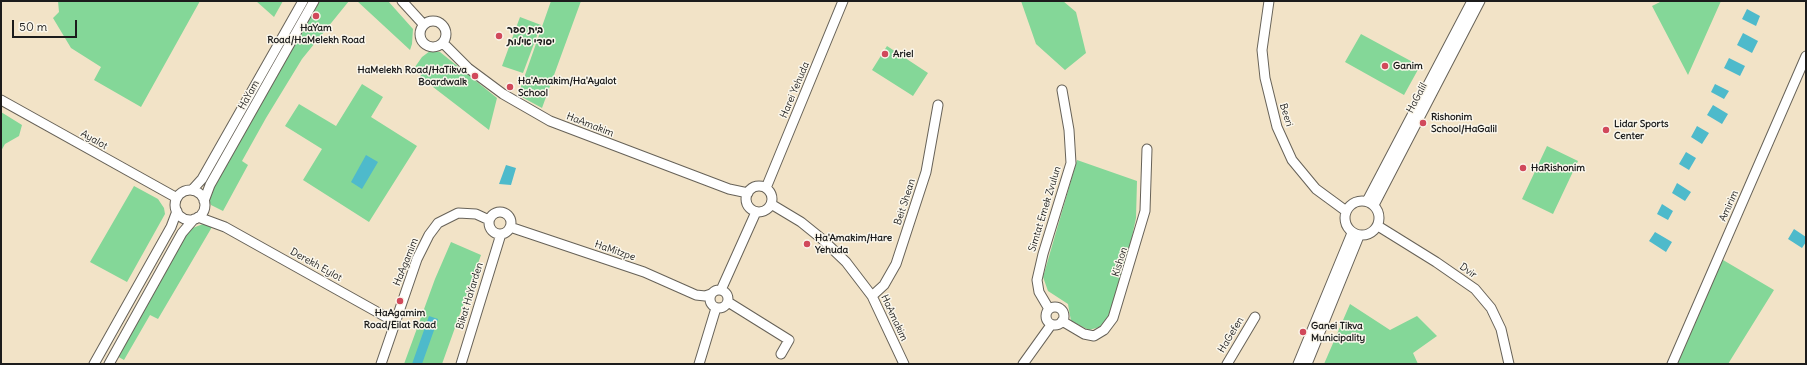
<!DOCTYPE html>
<html>
<head>
<meta charset="utf-8">
<style>
	body { margin:0 }
	#map { position:relative; width:1807px; height:365px; overflow:hidden; background:#f2e3c7; font-family:Delius,sans-serif }
	canvas { display:block }
	.frame { position:absolute; inset:0; border:2px solid #1c1c1c; pointer-events:none }
	.scale { position:absolute; left:12px; top:20px; width:65px; height:18px; box-sizing:border-box; border:2px solid #1c1c1c; border-top:0; padding-left:5px; font-size:12px; line-height:14px; white-space:nowrap; color:#1c1c1c; -webkit-text-stroke:3px #fbf7ec; paint-order:stroke }
</style>
</head>
<body>
<div id="map">
<canvas width="1807" height="365"></canvas>
<div class="frame"></div>
<div class="scale">50 m</div>
</div>
<script>
const ctx = document.querySelector('canvas').getContext('2d');
ctx.lineJoin = 'round';
function fillPath(path, color) {
  ctx.fillStyle = color;
  ctx.fill(path, 'evenodd');
}
function poly(rows) {
  const path = new Path2D();
  for (const r of rows) {
    if (r.length === 3) {
      path.moveTo(r[0] + r[2], r[1]);
      path.arc(r[0], r[1], r[2], 0, 2 * Math.PI);
      continue;
    }
    path.moveTo(r[0], r[1]);
    for (let i = 2; i < r.length; i += 2) path.lineTo(r[i], r[i + 1]);
  }
  return path;
}
function strokePath(path, color, width, dash) {
  ctx.strokeStyle = color;
  ctx.lineWidth = width;
  ctx.lineCap = dash ? 'butt' : 'round';
  ctx.setLineDash(dash || []);
  ctx.stroke(path);
}
function write(font, color, halo, rows, align = 'center') {
  ctx.font = font + ' Delius,"Playpen Sans Hebrew",sans-serif';
  ctx.lineWidth = 3;
  ctx.setLineDash([]);
  ctx.textBaseline = 'middle';
  ctx.strokeStyle = halo;
  ctx.fillStyle = color;
  for (const [text, x, y, turn = 0] of rows) {
    ctx.save();
    ctx.translate(x, y);
    ctx.rotate((+turn || 0) * Math.PI / 180);
    ctx.textAlign = isNaN(turn) ? turn : align;
    if (halo) ctx.strokeText(text, 0, 0);
    ctx.fillText(text, 0, 0);
    ctx.restore();
  }
}
fillPath(poly([
	[58,1,200,1,141,107,94,80,101,67,71,48,53,18,59,12],
	[256,1,283,1,274,17],
	[319,1,349,1,302,59,266,118,242,161,248,165,223,211,211,205,209,201,211,187],
	[357,1,388,1,413,29,412,44,410,50],
	[551,1,581,1,542,108,518,95],
	[1021,1,1063,1,1076,12,1086,53,1065,70,1036,44],
	[1662,1,1721,1,1688,75,1652,6],
	[520,17,541,25,523,73,502,66],
	[1361,34,1420,66,1404,95,1345,62],
	[887,46,928,73,913,96,872,70],
	[430,51,440,52,497,98,489,130,420,77,422,73,415,67,422,57],
	[362,84,383,97,371,117,417,146,369,222,303,180,322,149,285,126,299,104,336,126],
	[1,112,22,125,19,136,5,144,1,151],
	[1547,146,1578,161,1553,214,1522,199],
	[1077,160,1137,181,1136,218,1124,274,1108,317,1100,327,1089,330,1071,321,1068,304,1048,291,1043,277],
	[134,186,158,199,164,208,165,214,127,282,90,262],
	[203,224,212,227,158,319,150,315,124,360,115,355,183,238,190,229],
	[451,242,481,255,442,364,404,364,435,279],
	[1718,257,1774,290,1728,364,1672,364],
	[1350,304,1390,330,1417,316,1437,336,1413,353,1418,364,1324,364]
]), '#84d798');
fillPath(poly([
	[1747,9,1760,16,1756,26,1742,19],
	[1743,33,1758,41,1752,53,1737,45],
	[1729,58,1745,66,1740,76,1724,68],
	[1715,84,1729,91,1724,99,1711,92],
	[1713,105,1728,114,1722,124,1707,115],
	[1697,126,1709,133,1702,144,1691,137],
	[1686,152,1696,158,1689,170,1679,164],
	[366,155,378,162,362,189,351,182],
	[506,165,516,168,511,185,499,184],
	[1677,183,1691,192,1685,201,1672,193],
	[1662,204,1673,211,1668,220,1657,214],
	[1794,229,1806,237,1806,242,1802,248,1788,239],
	[1655,232,1672,242,1666,252,1649,241],
	[429,316,438,319,422,364,412,364]
]), '#4ebacb');
const minor = poly([
	[402,1,424,25],
	[1269,1,1262,50,1265,78,1277,127,1292,160,1316,189,1346,211],
	[433,34,13],
	[443,43,468,68,503,94,550,121,729,189,748,193],
	[1,100,177,198],
	[759,199,13],
	[766,188,843,1],
	[192,190,202,179,303,1],
	[190,205,15],
	[1362,218,17],
	[204,201,210,185,314,1],
	[1367,201,1472,1],
	[771,204,801,222,822,239,846,262,872,296,904,364],
	[1374,205,1480,1],
	[500,223,11],
	[198,217,225,227,395,322],
	[1378,226,1436,262,1475,289,1491,308,1501,329,1509,364],
	[510,227,644,272,696,295,705,296,711,294],
	[719,299,9],
	[721,290,756,212],
	[872,296,884,285,896,264,926,172,938,105],
	[728,302,789,340,781,354],
	[1055,316,9],
	[1049,309,1039,292,1037,280,1043,254,1071,163,1069,130,1062,90],
	[1062,321,1084,334,1094,336,1104,330,1113,318,1145,211,1147,149],
	[94,364,171,227,177,211],
	[109,364,182,233,194,219],
	[381,364,417,259,429,235,438,223,458,213,476,214,489,220],
	[461,364,501,234],
	[699,364,716,308],
	[1023,364,1051,325],
	[1227,364,1255,317],
	[1298,364,1352,233],
	[1307,364,1359,236],
	[1672,364,1806,56]
]);
strokePath(minor, '#676258', 11);
strokePath(minor, '#fff', 9);
for (const [x, y, r, color] of [
	[316,16,4,"#d1495b"],
	[499,36,4,"#d1495b"],
	[885,54,4,"#d1495b"],
	[1385,66,4,"#d1495b"],
	[475,76,4,"#d1495b"],
	[510,87,4,"#d1495b"],
	[1423,123,4,"#d1495b"],
	[1606,130,4,"#d1495b"],
	[1523,168,4,"#d1495b"],
	[807,244,4,"#d1495b"],
	[400,301,4,"#d1495b"],
	[1303,332,4,"#d1495b"]
]) {
  const dot = new Path2D();
  dot.arc(x, y, r, 0, 2 * Math.PI);
  ctx.fillStyle = color;
  ctx.fill(dot);
  strokePath(dot, '#fbf7ec', 1.5);
}
write('bold 10px', '#1c1c1c', '#fbf7ec', [
	["HaYam",316,28,"center"],
	["Road/HaMelekh Road",316,40,"center"],
	["בית ספר",507,30],
	["יסודי אילות",507,42],
	["Ariel",893,54],
	["Ganim",1393,66],
	["HaMelekh Road/HaTikva",467,70,"right"],
	["Boardwalk",467,82,"right"],
	["Ha'Amakim/Ha'Ayalot",518,81],
	["School",518,93],
	["Rishonim",1431,117],
	["School/HaGalil",1431,129],
	["Lidar Sports",1614,124],
	["Center",1614,136],
	["HaRishonim",1531,168],
	["Ha'Amakim/Hare",815,238],
	["Yehuda",815,250],
	["HaAgamim",400,313,"center"],
	["Road/Eilat Road",400,325,"center"],
	["Ganei Tikva",1311,326],
	["Municipality",1311,338]
], 'left');
write('10px', '#1c1c1c', '#fbf7ec', [
	["Harei Yehuda",795,90,-67],
	["HaYam",249,95,-61],
	["HaGalil",1417,98,-62],
	["Beeri",1286,115,73],
	["HaAmakim",590,125,21],
	["Ayalot",94,140,29],
	["Beit Shean",905,202,-72],
	["Amirim",1729,206,-66],
	["Simtat Emek Zvulun",1045,209,-73],
	["HaMitzpe",615,251,19],
	["HaAgamim",406,262,-68],
	["Kishon",1120,262,-73],
	["Derekh Eylot",316,265,29],
	["Dvir",1468,271,35],
	["Bikat HaYarden",470,296,-73],
	["HaAmakim",894,318,65],
	["HaGefen",1231,335,-59]
]);
</script>
</body>
</html>
